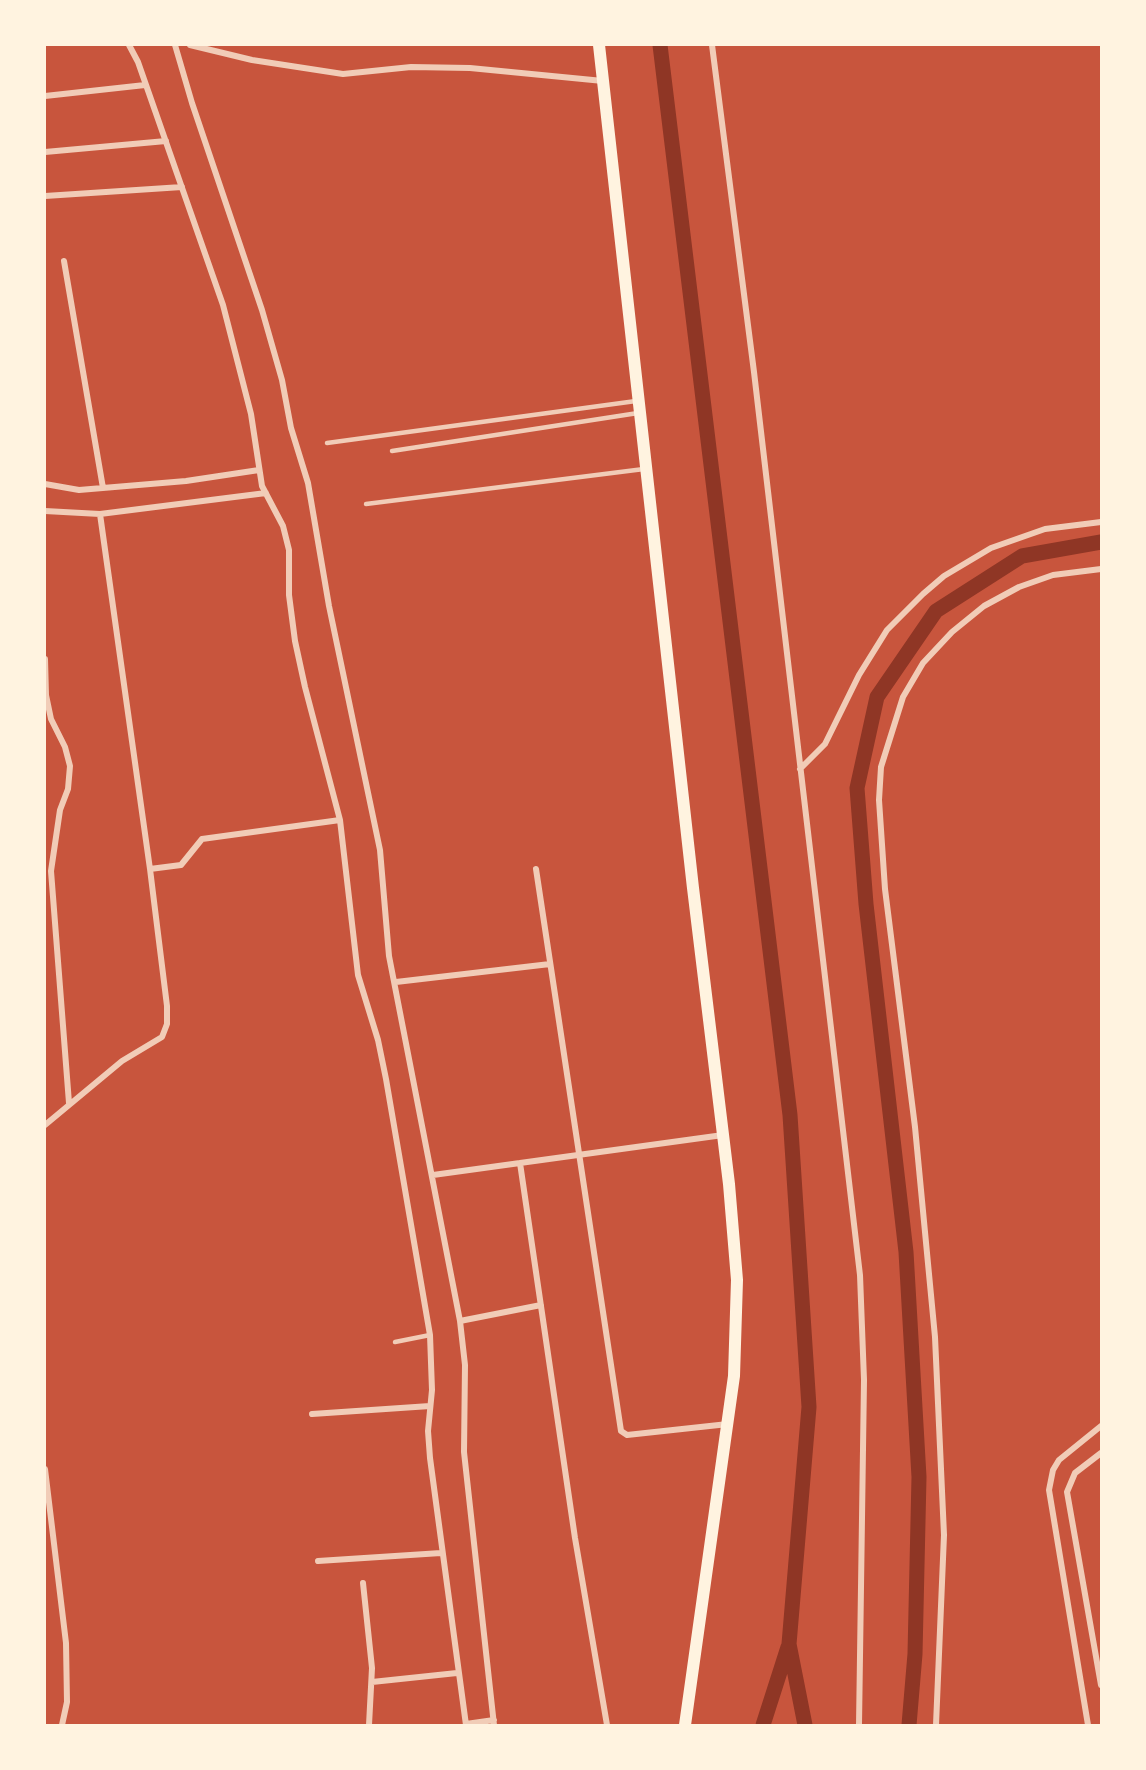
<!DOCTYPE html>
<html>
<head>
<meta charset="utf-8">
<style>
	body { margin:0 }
	#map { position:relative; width:1146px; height:1770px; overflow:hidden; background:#c8553d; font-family:"PT Sans Narrow",sans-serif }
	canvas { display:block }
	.frame { position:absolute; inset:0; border:46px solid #fff3e0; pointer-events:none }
</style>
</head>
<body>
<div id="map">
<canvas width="1146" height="1770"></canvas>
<div class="frame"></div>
</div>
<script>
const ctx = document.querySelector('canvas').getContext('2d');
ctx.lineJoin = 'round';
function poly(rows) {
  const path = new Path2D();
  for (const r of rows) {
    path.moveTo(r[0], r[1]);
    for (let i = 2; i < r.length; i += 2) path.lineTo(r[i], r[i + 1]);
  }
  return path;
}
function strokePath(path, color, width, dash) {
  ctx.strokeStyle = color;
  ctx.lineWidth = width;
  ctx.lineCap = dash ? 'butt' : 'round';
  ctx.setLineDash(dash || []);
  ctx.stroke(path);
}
strokePath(poly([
	[660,45,790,1115,809,1407,789,1644,805,1725],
	[763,1725,788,1647],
	[909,1725,915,1654,919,1477,906,1252,866,904,857,788,877,697,936,611,1022,556,1101,542]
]), '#8f3625', 15);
strokePath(poly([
	[327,443,636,401],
	[392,451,638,413],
	[366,504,644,469],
	[395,1342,430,1335]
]), '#f1ccb7', 4.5);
strokePath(poly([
	[129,45,138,62,223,305,251,414,262,486,283,526,289,550,289,595,295,641,305,687,340,820,358,975,378,1040,386,1079,430,1335,432,1390,428,1431,430,1458,466,1725],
	[175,45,192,103,262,310,282,380,291,428,308,483,329,606,380,850,389,956,460,1321,465,1365,464,1452,494,1725],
	[190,45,252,60,343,74,411,67,470,68,603,81],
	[712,45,754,372,860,1275,864,1380,859,1725],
	[45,96,145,85],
	[45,152,166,141],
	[45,196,182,187],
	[64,261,103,488],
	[45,484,79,490,186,481,259,470],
	[45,511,100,514,266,493],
	[45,659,46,695,51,719,65,747,70,766,68,789,60,810,51,871,69,1103],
	[800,769,825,744,859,675,887,630,923,594,944,576,991,548,1045,529,1101,522],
	[150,869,181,865,202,839,340,820],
	[536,869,621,1431,627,1435,728,1424],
	[396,982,550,964],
	[45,1125,122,1061,162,1037,167,1024,167,1006,150,869,100,514],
	[520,1163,575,1538,607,1725],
	[433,1175,723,1135],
	[460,1321,541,1305],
	[312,1414,430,1406],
	[1101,1453,1075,1473,1067,1492,1101,1685],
	[45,1469,66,1643,67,1702,62,1725],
	[318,1561,441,1553],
	[363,1583,372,1668,369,1725],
	[372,1682,457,1673],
	[466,1724,494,1720],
	[936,1725,944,1535,935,1337,915,1127,885,889,879,800,881,767,903,697,923,663,952,632,984,606,1019,587,1053,575,1101,569],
	[1088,1725,1049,1490,1053,1470,1059,1460,1101,1426]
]), '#f1ccb7', 6);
strokePath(poly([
	[599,45,693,888,729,1184,737,1280,734,1376,685,1725]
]), '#fff3e0', 12);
</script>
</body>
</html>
